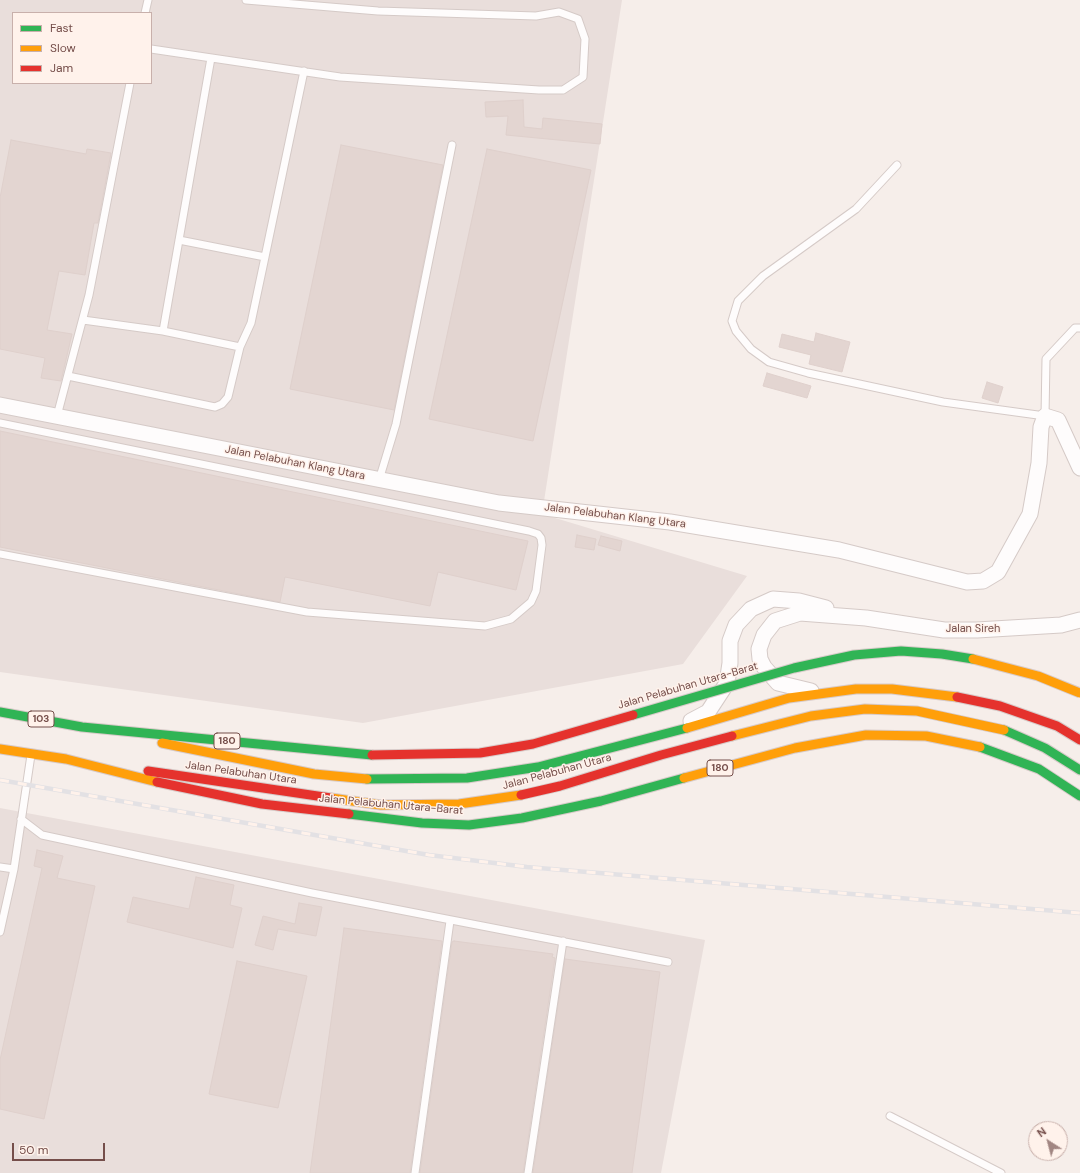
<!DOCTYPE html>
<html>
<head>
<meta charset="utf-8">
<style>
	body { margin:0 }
	#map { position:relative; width:1080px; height:1173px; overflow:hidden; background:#f6eeea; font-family:"DM Sans",sans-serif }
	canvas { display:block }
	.legend { position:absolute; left:12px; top:12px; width:140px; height:72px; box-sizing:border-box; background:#fff2eb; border:1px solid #c8b0ab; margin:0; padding:5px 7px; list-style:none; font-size:12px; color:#754e4a }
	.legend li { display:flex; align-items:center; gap:8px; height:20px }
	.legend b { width:20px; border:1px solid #c8b0ab }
	.north { position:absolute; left:1028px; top:1121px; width:40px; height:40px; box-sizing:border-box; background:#fff2eb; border:1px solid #c8b0ab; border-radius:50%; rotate:324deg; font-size:11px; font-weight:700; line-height:16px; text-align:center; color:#754e4a }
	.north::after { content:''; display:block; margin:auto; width:14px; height:18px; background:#a28682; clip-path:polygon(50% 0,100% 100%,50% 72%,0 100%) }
	.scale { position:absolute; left:12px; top:1143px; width:93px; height:18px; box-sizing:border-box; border:2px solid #754e4a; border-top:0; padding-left:5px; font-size:12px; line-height:14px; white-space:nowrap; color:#754e4a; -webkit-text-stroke:3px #fff2eb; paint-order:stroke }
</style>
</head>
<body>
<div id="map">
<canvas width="1080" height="1173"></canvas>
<ul class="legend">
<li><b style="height:5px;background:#30b455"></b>Fast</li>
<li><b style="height:5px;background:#ff9f0a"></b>Slow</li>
<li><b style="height:5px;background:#e5322d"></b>Jam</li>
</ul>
<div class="north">N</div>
<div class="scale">50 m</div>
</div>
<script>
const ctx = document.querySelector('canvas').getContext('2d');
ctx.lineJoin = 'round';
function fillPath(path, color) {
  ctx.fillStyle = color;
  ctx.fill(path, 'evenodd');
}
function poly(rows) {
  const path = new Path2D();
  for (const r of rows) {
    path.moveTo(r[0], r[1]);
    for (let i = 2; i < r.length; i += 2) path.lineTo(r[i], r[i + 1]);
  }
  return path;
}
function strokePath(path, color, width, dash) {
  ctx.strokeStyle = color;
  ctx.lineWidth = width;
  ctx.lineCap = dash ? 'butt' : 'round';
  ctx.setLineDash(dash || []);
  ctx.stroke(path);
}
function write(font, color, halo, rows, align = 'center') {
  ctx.font = font + ' "DM Sans",sans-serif';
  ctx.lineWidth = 3;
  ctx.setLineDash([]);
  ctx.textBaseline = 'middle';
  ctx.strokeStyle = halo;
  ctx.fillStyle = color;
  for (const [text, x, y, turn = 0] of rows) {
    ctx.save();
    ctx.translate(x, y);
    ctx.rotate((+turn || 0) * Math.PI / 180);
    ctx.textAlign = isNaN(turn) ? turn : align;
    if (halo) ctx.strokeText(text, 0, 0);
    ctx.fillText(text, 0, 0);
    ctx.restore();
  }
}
fillPath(poly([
	[0,0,622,0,542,514,747,576,683,664,363,723,0,672],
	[13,13,151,13,151,83,13,83],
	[0,808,705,940,661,1173,0,1173]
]), '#e9dedb');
const building = poly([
	[523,100,524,127,542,129,543,118,602,124,600,144,506,135,508,116,486,117,485,102,523,100],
	[11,140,86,154,87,149,111,153,98,223,94,223,85,275,59,271,47,330,72,334,61,381,41,378,45,358,0,349,0,198,11,140],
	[341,145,443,165,394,410,290,389,341,145],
	[487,149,591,170,533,441,429,419,487,149],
	[816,333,850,342,842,372,809,364,811,355,779,347,782,334,814,342,816,333],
	[767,373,811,386,807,398,763,386,767,373],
	[987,382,1003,387,998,403,982,398,987,382],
	[0,431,528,541,516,590,438,572,430,606,285,577,280,602,0,547,0,431],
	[577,535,596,539,594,550,575,547,577,535],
	[601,536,622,541,620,551,598,545,601,536],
	[37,850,63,856,57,878,95,886,44,1119,0,1109,0,1060,42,868,34,866,37,850],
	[196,877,234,885,230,905,242,908,233,948,127,922,133,897,189,909,196,877],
	[299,903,322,907,316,936,278,929,273,950,255,945,263,916,295,924,299,903],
	[344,928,442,941,410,1173,310,1173,344,928],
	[454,941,553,954,552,957,555,958,523,1173,420,1173,452,942,454,941],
	[565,959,660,972,632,1173,533,1173,565,959],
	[237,961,307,976,278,1108,209,1094,237,961]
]);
fillPath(building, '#e3d5d1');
strokePath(building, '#dfd0cc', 1);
const lane = poly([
	[145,13,148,0],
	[151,49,340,77,539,90,563,90,583,77,585,39,578,19,559,12,536,16,378,11,246,0],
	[897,165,856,209,763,276,738,301,732,321,736,331,751,349,769,362,808,373,943,402,1045,416,1046,359,1075,328,1080,328],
	[179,240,265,257,304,71],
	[83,320,163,331,211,58],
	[163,331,240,347],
	[68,376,215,407,222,404,228,397,240,347,251,323,265,257],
	[57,416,89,295,130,83],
	[0,423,529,531,538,534,541,538,542,545,536,591,531,602,511,619,485,626,307,612,0,554],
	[379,480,396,424,452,145],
	[21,819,42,835,312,893,668,962],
	[0,867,14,869],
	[0,932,14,869,31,755],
	[890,1116,1001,1173],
	[415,1173,450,921],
	[528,1173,563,941]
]);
const street = poly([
	[0,405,499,503,670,522,839,550,967,582,983,581,998,572,1030,514,1039,463,1041,427,1045,416,1058,420,1080,468],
	[811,691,778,683,764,667,760,659,759,649,764,635,775,621,800,613,866,618,944,630,977,630,1061,625,1080,620],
	[691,721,708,712,727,683,730,663,730,641,736,625,751,609,773,599,799,601,826,608]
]);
const fast = poly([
	[0,712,82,727,372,755],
	[1004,730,1045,748,1080,770],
	[980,747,1039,769,1080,796],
	[367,779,467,778,538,767,687,728],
	[349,814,422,823,469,825,522,818,601,801,684,778]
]);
const slow = poly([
	[687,728,789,698,856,689,892,689,957,697],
	[732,736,811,716,865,709,917,711,1004,730],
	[162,743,314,774,367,779],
	[0,749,66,759,157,782],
	[684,778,795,748,866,735,926,736,980,747],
	[331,798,381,805,459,804,521,795]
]);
const jam = poly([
	[957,697,1000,706,1057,726,1080,740],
	[148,771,331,798],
	[157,782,262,804,349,814],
	[521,795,560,786,661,755,732,736]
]);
strokePath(lane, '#d5cac7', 9);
strokePath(street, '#d5cac7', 17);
strokePath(fast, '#d7cac8', 11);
strokePath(slow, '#d7cac8', 11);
strokePath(jam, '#d7cac8', 11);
strokePath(lane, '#fefcfc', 7);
strokePath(street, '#fefcfc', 15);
strokePath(fast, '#30b455', 9);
strokePath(slow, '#ff9f0a', 9);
strokePath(jam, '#e5322d', 9);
const rail = poly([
	[0,780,429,855,527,867,1080,913]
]);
strokePath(rail, '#e3e1e4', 4.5);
strokePath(rail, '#fff2eb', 3, [9]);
const fastBridge = poly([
	[633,715,794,668,854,655,901,651,942,654,973,659]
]);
const slowBridge = poly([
	[973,659,1038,676,1080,693]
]);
const jamBridge = poly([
	[372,755,480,753,533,744,633,715]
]);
strokePath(fastBridge, '#d8cbc9', 11, []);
strokePath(slowBridge, '#d8cbc9', 11, []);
strokePath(jamBridge, '#d8cbc9', 11, []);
strokePath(fastBridge, '#30b455', 9);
strokePath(slowBridge, '#ff9f0a', 9);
strokePath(jamBridge, '#e5322d', 9);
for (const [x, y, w] of [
	[41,719,26],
	[227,741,26],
	[720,768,26]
]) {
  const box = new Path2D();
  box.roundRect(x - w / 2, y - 8, w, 16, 3);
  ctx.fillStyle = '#fff2eb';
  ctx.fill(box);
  strokePath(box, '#754e4a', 1);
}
write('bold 10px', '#754e4a', null, [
	["103",41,719],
	["180",227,741],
	["180",720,768]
]);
write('11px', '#754e4a', '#fff2eb', [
	["Jalan Pelabuhan Klang Utara",295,463,11],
	["Jalan Pelabuhan Klang Utara",615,516,7],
	["Jalan Sireh",973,629],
	["Jalan Pelabuhan Utara-Barat",688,686,-16],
	["Jalan Pelabuhan Utara",557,772,-15],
	["Jalan Pelabuhan Utara",241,773,8],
	["Jalan Pelabuhan Utara-Barat",391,805,5]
]);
</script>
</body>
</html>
